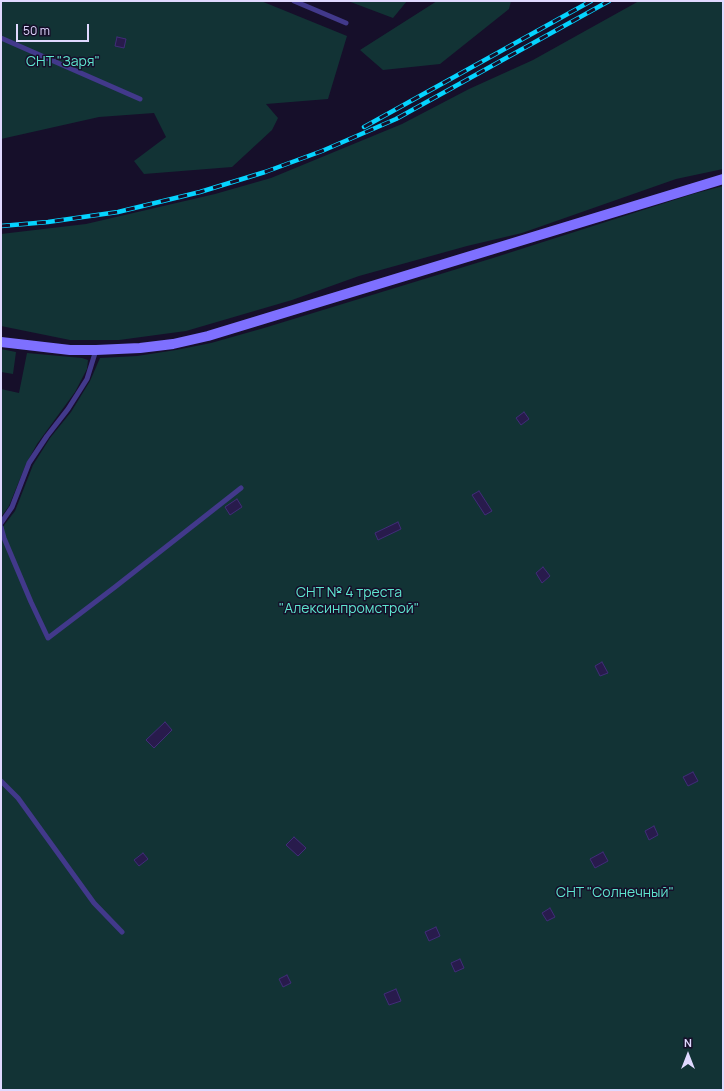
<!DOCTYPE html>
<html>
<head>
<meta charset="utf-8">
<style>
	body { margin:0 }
	#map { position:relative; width:724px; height:1091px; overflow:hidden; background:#160f2a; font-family:Manrope,sans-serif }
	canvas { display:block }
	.frame { position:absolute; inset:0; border:2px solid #e0d9ff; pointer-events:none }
	.north { position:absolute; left:668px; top:1035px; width:40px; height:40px; -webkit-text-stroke:3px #160f2a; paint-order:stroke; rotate:0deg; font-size:11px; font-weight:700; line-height:16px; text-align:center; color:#e0d9ff }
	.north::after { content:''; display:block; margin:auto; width:14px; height:18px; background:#e0d9ff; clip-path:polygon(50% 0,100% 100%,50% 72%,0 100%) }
	.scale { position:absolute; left:16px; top:24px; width:73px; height:18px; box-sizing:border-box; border:2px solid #e0d9ff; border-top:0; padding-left:5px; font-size:12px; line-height:14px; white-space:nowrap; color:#e0d9ff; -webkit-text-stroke:3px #160f2a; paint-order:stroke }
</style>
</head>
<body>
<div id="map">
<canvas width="724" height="1091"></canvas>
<div class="frame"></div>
<div class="north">N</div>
<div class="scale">50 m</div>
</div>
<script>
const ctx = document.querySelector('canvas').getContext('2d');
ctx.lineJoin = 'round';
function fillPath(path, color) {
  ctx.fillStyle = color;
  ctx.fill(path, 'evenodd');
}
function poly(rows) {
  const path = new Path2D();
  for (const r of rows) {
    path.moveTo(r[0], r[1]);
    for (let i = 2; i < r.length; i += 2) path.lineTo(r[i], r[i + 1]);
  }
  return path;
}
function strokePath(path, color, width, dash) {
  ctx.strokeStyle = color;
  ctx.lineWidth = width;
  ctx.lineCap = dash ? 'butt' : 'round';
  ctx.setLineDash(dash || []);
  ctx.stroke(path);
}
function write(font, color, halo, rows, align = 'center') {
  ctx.font = font + ' Manrope,sans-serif';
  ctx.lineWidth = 3;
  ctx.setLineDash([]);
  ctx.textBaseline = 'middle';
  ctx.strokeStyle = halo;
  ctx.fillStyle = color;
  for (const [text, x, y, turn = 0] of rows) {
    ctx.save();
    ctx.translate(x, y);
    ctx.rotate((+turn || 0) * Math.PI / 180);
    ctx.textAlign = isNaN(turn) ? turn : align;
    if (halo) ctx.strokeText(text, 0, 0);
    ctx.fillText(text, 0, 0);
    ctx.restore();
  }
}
fillPath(poly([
	[1,1,261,1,347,36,328,99,266,104,278,118,272,130,232,167,144,174,134,161,166,137,154,113,99,117,1,139],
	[348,1,407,1,393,18],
	[437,1,511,1,509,9,440,64,383,70,360,50],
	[639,1,723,1,723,169,676,179,522,233,467,246,359,276,292,300,186,331,119,340,70,340,1,326,1,234,86,224,215,194,271,178,402,124,469,89,533,60],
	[723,186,723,1090,1,1090,1,529,15,511,33,465,50,438,71,412,90,381,100,358,137,356,176,350,211,343,264,328,493,258,693,194],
	[1,349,16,352,13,374,1,372],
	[27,353,82,358,88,360,87,369,75,392,37,444,26,464,9,506,1,517,1,389,19,393]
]), '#123335');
const building = poly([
	[117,37,126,39,124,48,115,46,117,37],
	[524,412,529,419,521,425,516,418,524,412],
	[479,491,492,511,485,515,472,495,479,491],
	[237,499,242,507,230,515,225,507,237,499],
	[398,522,401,529,378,540,375,533,398,522],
	[543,567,550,576,542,583,536,573,543,567],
	[602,662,608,673,600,676,595,666,602,662],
	[165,722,172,730,154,748,146,740,165,722],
	[693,772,698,781,688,786,683,777,693,772],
	[654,826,658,835,649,840,645,831,654,826],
	[294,837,306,848,298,856,286,845,294,837],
	[603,852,608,861,595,868,590,859,603,852],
	[143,853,148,859,139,866,134,860,143,853],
	[550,908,555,917,547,921,542,913,550,908],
	[436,927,440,936,429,941,425,932,436,927],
	[460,959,464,968,455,972,451,963,460,959],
	[287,975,291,983,283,987,279,979,287,975],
	[396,989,401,1001,389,1005,384,994,396,989]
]);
fillPath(building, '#281b4c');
strokePath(building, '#412c79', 1);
strokePath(poly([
	[294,1,346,23],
	[1,38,140,99],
	[1,523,12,507,29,463,47,436,68,409,87,379,96,350],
	[1,527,4,538,31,602,48,638,115,587,241,488],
	[1,781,18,798,94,903,122,932]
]), '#42398b', 5);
strokePath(poly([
	[1,342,70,350,96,350,140,348,173,344,208,336,723,179]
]), '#7e70ff', 10);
const rail = poly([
	[364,127,591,1],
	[1,226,48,222,118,212,200,192,265,172,322,151,396,119,609,1]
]);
strokePath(rail, '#05d3ff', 4.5);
strokePath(rail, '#160f2a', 3, [9]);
write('14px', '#5ee5ce', '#160f2a', [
	["СНТ \"Заря\"",63,62],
	["СНТ № 4 треста",349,593],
	["\"Алексинпромстрой\"",349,609],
	["СНТ \"Солнечный\"",615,893]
]);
</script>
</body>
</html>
